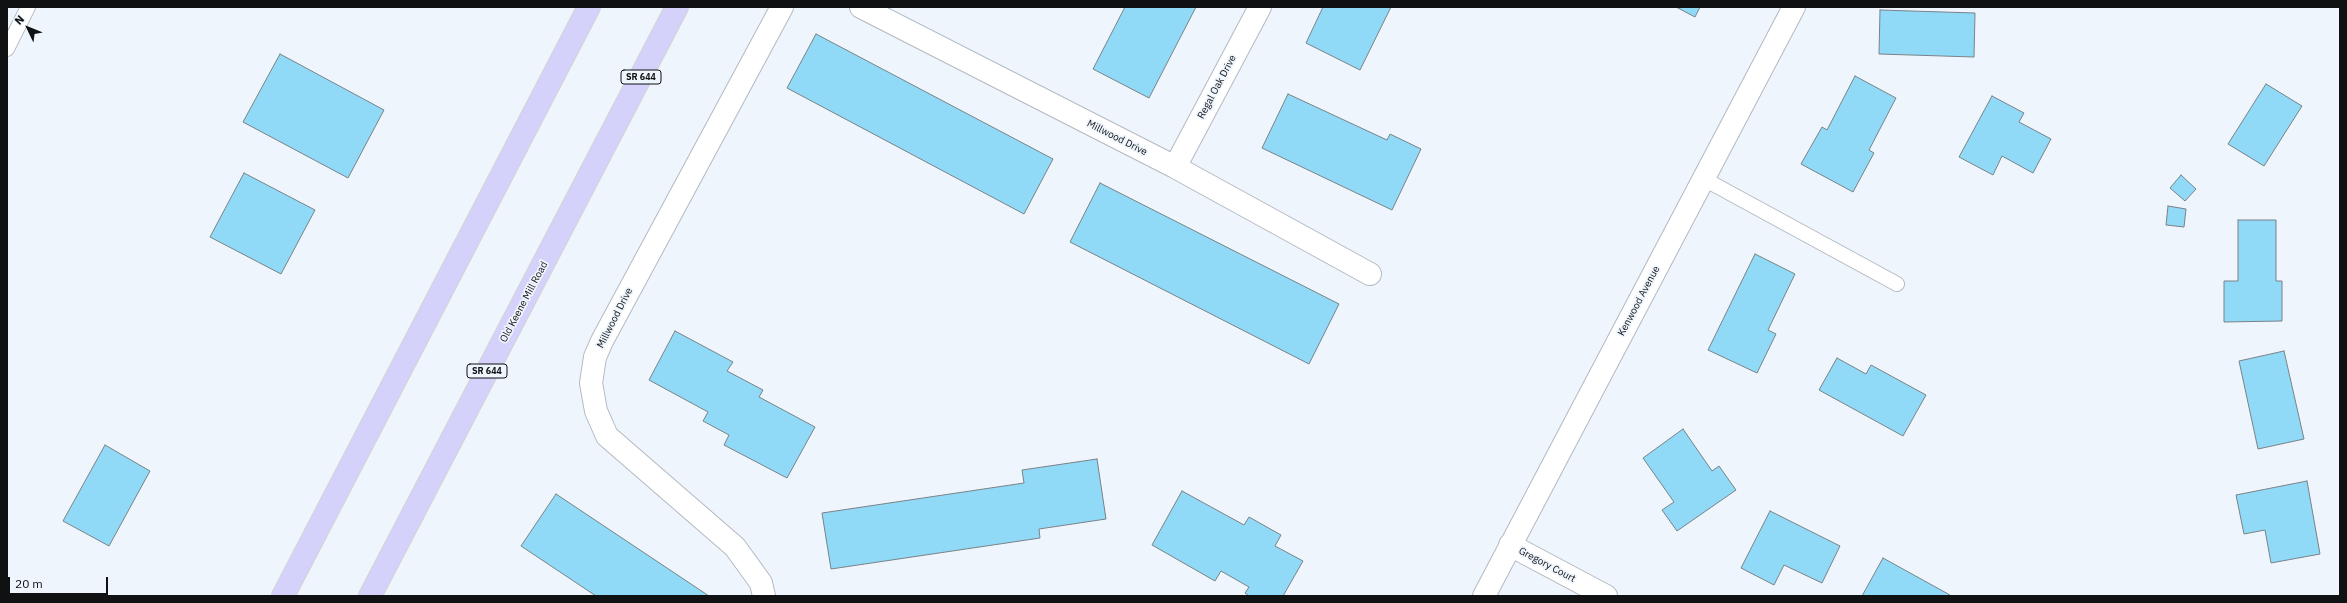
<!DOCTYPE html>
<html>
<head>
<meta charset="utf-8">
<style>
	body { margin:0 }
	#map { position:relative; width:2347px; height:603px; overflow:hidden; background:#eff5fd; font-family:"IBM Plex Sans",sans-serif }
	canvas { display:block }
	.frame { position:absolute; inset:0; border:8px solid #0f1113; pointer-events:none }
	.north { position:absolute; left:8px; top:8px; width:40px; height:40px; -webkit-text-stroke:3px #eff5fd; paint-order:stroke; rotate:313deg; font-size:11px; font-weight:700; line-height:16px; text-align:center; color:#0f1113 }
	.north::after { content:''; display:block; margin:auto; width:14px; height:18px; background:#0f1113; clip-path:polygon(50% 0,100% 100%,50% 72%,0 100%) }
	.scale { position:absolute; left:8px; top:577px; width:100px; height:18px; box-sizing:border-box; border:2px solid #0f1113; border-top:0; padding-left:5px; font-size:12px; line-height:14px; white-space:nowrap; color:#0f1113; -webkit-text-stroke:3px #eff5fd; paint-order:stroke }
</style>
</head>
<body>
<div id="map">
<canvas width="2347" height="603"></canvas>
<div class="frame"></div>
<div class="north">N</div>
<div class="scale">20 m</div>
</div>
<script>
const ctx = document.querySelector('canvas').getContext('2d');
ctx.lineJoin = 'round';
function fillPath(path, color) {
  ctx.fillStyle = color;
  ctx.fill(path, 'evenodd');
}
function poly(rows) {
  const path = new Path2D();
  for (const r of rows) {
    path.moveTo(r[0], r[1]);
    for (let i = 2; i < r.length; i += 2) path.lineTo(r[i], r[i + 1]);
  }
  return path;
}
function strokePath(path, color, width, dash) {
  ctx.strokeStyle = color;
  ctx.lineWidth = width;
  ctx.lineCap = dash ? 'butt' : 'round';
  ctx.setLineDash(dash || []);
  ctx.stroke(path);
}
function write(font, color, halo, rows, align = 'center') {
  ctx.font = font + ' "IBM Plex Sans",sans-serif';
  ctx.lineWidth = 3.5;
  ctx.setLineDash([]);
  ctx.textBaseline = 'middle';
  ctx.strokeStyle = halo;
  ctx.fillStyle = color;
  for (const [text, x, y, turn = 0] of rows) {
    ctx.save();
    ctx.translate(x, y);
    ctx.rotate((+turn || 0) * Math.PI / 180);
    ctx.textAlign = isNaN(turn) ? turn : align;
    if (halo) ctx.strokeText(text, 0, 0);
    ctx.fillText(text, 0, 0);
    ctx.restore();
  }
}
const building = poly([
	[1125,7,1196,7,1149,98,1093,69,1125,7],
	[1323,7,1391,7,1360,70,1306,43,1323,7],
	[1676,7,1700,7,1695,17,1676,7],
	[1880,10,1975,13,1974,57,1879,54,1880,10],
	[816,34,1053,159,1024,214,787,88,816,34],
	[280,54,384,110,348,178,243,122,280,54],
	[1855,76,1896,98,1869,150,1874,153,1853,192,1801,164,1822,127,1827,130,1855,76],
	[2266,84,2302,106,2264,166,2228,144,2266,84],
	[1288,94,1387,140,1390,134,1421,149,1392,210,1262,148,1288,94],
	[1992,96,2024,113,2019,122,2051,139,2033,173,2002,156,1993,175,1959,157,1992,96],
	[244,173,315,210,281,274,210,237,244,173],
	[2181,175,2196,189,2185,201,2170,188,2181,175],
	[1100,183,1339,304,1309,364,1070,242,1100,183],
	[2168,206,2186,209,2184,227,2166,225,2168,206],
	[2238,220,2276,220,2276,281,2282,281,2282,321,2224,322,2224,281,2238,281,2238,220],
	[1755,254,1795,274,1768,330,1776,334,1757,373,1708,350,1755,254],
	[675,331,733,362,727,371,763,390,759,397,815,427,787,478,724,445,729,435,703,421,708,412,649,380,675,331],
	[2284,351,2304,439,2258,449,2239,361,2284,351],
	[1837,358,1866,374,1871,365,1926,395,1903,436,1819,390,1837,358],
	[1683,429,1712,471,1719,466,1736,490,1677,531,1662,510,1674,502,1643,458,1683,429],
	[105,445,150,471,109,546,63,521,105,445],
	[1097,459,1106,519,1039,529,1040,538,831,569,822,513,1024,483,1022,470,1097,459],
	[2307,481,2320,554,2271,563,2265,530,2244,534,2236,495,2307,481],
	[1182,491,1244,525,1249,517,1281,535,1275,546,1303,561,1283,596,1249,596,1245,593,1249,587,1221,571,1215,581,1152,545,1182,491],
	[556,494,709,596,596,596,521,546,556,494],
	[1770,511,1840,546,1822,583,1784,565,1774,585,1741,568,1770,511],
	[1883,558,1950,595,1950,596,1862,596,1883,558]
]);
fillPath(building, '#90d9f7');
strokePath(building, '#798286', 1);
const lane = poly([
	[7,49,28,7],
	[1704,179,1897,284]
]);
const street = poly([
	[861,7,1175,167,1370,274],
	[1175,167,1260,7],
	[1510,545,1606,596],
	[764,596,761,583,735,547,607,436,596,411,591,383,595,357,602,341,782,7],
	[1484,596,1794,7]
]);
const primary = poly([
	[283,596,589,7],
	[370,596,677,7]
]);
strokePath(lane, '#b4b9c1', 16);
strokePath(street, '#b4b9c1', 24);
strokePath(primary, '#d4d4d5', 24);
strokePath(lane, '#fff', 14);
strokePath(street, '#fff', 22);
strokePath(primary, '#d4d1fa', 22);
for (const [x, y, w] of [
	[641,77,40],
	[487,371,40]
]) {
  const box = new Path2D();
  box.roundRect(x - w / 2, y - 7, w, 14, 3);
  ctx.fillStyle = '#eff5fd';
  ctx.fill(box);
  strokePath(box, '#0f1113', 1);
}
write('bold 9px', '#0f1113', null, [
	["SR 644",641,77],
	["SR 644",487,371]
]);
write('10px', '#0f1113', '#eff5fd', [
	["Regal Oak Drive",1217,87,-62],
	["Millwood Drive",1117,138,27],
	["Kenwood Avenue",1639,301,-62],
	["Old Keene Mill Road",524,302,-62],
	["Millwood Drive",615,318,-63],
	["Gregory Court",1547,565,28]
]);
</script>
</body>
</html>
